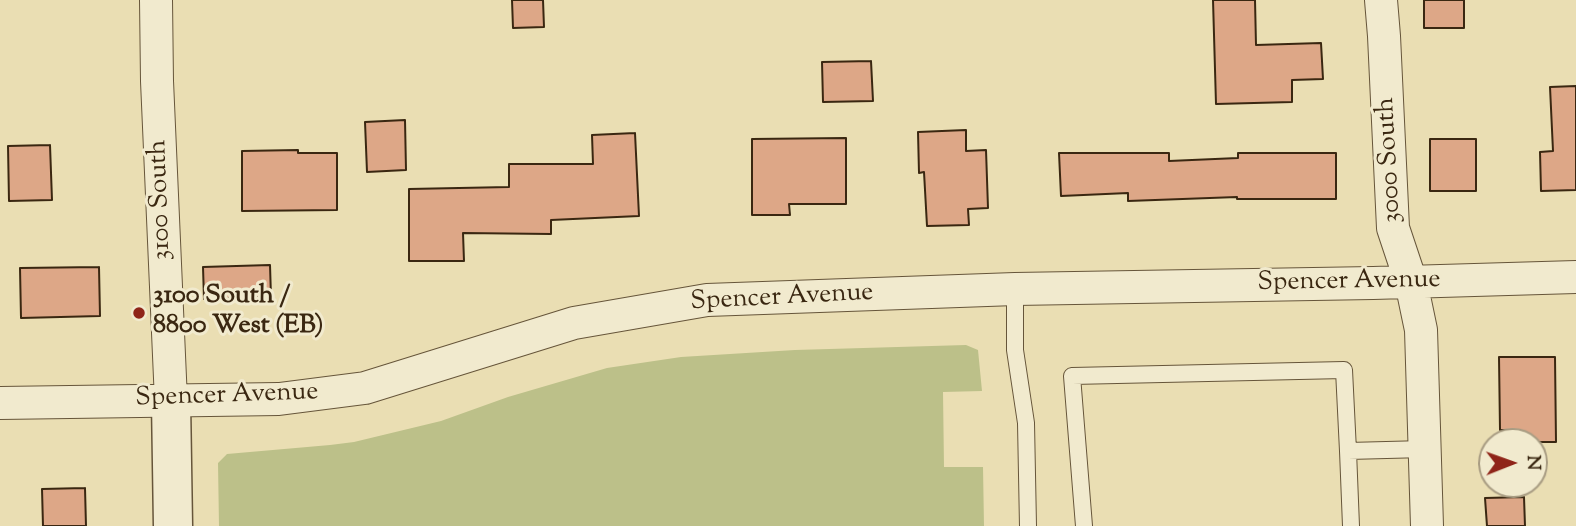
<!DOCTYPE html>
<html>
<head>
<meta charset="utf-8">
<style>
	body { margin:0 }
	#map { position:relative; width:1576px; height:526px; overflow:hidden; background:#eadeb3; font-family:"Sorts Mill Goudy",serif }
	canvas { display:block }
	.north { position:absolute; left:1478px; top:428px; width:70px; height:70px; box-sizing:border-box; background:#f1eace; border:2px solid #a89c82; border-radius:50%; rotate:89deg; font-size:19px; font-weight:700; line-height:28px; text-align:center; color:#3a2711 }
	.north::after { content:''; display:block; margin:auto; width:24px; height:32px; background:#8f2418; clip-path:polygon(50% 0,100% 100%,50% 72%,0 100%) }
</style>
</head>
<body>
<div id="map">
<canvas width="1576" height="526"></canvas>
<div class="north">N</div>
</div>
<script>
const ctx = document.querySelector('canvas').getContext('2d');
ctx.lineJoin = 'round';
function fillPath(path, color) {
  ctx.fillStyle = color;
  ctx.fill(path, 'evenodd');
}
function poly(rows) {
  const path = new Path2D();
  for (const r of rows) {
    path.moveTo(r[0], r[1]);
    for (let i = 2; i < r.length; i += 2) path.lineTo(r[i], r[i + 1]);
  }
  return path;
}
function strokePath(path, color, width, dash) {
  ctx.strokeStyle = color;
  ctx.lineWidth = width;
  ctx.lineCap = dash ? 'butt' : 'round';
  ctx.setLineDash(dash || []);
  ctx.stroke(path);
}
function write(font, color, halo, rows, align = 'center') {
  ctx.font = font + ' "Sorts Mill Goudy",serif';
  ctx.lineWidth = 6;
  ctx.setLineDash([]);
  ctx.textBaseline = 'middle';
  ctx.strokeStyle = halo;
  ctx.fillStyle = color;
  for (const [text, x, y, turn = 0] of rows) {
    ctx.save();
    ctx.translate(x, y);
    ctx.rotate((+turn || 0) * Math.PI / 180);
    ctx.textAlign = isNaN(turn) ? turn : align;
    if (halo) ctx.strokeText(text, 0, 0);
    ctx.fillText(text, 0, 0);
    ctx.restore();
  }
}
fillPath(poly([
	[966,345,978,350,982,391,943,392,944,467,983,467,984,526,219,526,218,463,227,454,330,445,354,442,441,421,508,397,607,368,681,357,795,350]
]), '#bcc089');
const building = poly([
	[512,0,543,0,544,27,513,28,512,0],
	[1213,0,1255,0,1256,45,1321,43,1323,79,1292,80,1292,102,1216,104,1213,0],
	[1424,0,1464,0,1464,28,1424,28,1424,0],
	[871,61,873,101,823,102,822,62,871,61],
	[1576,86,1576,190,1541,191,1540,152,1553,151,1550,87,1576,86],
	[405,120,406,170,367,172,365,122,405,120],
	[966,130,966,151,986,150,988,208,968,209,969,225,927,226,924,172,919,173,918,132,966,130],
	[635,133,639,216,551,220,551,234,463,233,464,261,409,261,409,189,509,187,509,164,593,164,592,135,635,133],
	[846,138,846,204,789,204,790,215,752,215,752,139,846,138],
	[1430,139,1476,139,1476,191,1430,191,1430,139],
	[50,145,52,200,9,201,8,146,50,145],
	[298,150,298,153,337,153,337,210,242,211,242,151,298,150],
	[1059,153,1169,153,1169,161,1238,158,1238,153,1336,153,1336,199,1237,199,1237,197,1128,201,1128,193,1061,196,1059,153],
	[270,265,271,297,204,299,203,267,270,265],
	[99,267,100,316,21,318,20,268,99,267],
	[1499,357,1555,357,1556,442,1520,442,1520,430,1500,430,1499,357],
	[85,488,86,526,43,526,42,489,85,488],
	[1524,497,1525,526,1487,526,1485,498,1524,497]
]);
fillPath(building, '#dda787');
strokePath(building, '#3a2711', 2);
const service = poly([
	[1015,289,1015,350,1026,423,1028,526],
	[1084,526,1072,376,1344,370,1348,451],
	[1351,526,1348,451,1425,449]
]);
const minor = poly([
	[156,0,157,81,171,401],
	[1381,0,1384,36,1393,228,1411,282,1421,330,1427,526],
	[0,403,279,399,365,388,574,323,707,300,1015,289,1373,283,1576,277]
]);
const tertiary = poly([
	[171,401,173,526]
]);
strokePath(service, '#66553a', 18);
strokePath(minor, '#66553a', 34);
strokePath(tertiary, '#66553a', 41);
strokePath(service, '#f1eace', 16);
strokePath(minor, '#f1eace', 32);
strokePath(tertiary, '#f1eace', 38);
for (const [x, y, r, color] of [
	[139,313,7,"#8f2418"]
]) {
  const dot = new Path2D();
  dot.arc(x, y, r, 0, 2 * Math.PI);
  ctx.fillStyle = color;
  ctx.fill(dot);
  strokePath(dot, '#f1eace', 2.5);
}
write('26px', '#3a2711', '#f1eace', [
	["3000 South",1391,160,-93],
	["3100 South",162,200,-92],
	["Spencer Avenue",1349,283,-1],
	["Spencer Avenue",782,299,-3],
	["Spencer Avenue",227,397,-2]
]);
write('bold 26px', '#3a2711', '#f1eace', [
	["3100 South /",153,298],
	["8800 West (EB)",153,328]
], 'left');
</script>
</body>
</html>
